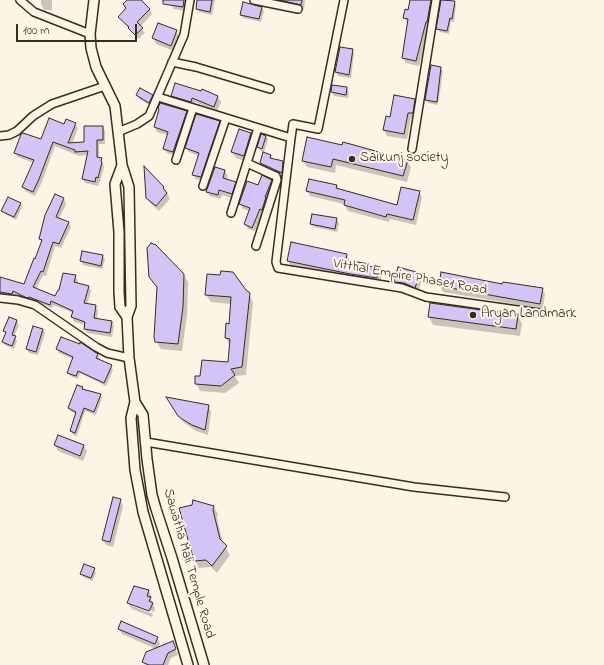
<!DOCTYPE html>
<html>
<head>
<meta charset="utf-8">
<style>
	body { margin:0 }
	#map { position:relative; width:604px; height:665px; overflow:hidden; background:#fcf5e5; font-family:"Indie Flower",sans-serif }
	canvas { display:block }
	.scale { position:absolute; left:16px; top:24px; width:121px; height:18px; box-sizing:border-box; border:2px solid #3b2a1e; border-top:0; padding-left:5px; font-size:12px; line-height:14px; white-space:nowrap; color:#3b2a1e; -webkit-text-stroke:3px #fcf5e5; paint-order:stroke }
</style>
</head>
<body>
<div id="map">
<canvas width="604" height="665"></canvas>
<div class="scale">100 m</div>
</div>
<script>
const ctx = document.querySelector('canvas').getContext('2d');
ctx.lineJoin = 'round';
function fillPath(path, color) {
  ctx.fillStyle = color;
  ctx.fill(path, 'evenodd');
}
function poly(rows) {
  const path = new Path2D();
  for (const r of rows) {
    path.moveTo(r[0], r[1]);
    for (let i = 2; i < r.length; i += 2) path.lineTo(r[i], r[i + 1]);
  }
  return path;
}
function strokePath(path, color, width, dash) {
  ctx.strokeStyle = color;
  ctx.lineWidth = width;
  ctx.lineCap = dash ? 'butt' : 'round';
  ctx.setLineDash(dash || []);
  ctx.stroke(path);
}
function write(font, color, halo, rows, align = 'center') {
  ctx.font = font + ' "Indie Flower",sans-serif';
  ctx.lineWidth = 4;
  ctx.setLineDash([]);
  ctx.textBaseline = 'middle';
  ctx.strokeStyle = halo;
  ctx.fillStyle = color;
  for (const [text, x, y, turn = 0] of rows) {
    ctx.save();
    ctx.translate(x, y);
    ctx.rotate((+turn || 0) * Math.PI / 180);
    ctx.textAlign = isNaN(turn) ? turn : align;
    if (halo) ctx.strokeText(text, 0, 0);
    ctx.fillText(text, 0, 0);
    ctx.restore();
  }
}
fillPath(poly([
	[41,0,52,0,52,10,44,10,41,4],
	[128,0,139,0,150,10,152,14,140,27,145,33,138,39,119,17,127,9],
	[172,0,187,0,185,11,174,9,171,5],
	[198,0,215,0,212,15,199,12,197,9],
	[288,0,305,0,304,9,291,6],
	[411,0,436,0,419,66,406,63,403,58,408,23,404,18,409,11],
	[442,0,454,2,456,5,454,22,451,21,449,34,440,32,438,28],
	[262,8,264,11,261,22,243,18,241,14],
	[176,31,179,37,174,51,156,44,153,38],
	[340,48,352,50,354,54,351,78,338,76,336,72],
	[441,68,443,71,438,105,428,103,426,100],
	[347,88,349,92,348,98,334,96,332,92],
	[203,91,218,97,221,102,217,111,195,102,193,106,175,100,172,96,202,92],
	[137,95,152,96,154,99,151,106,139,99],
	[414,100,418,105,416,119,411,118,407,139,387,136,384,130,391,118],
	[186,112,189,116,176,156,167,153,164,149,168,135,157,132,155,127],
	[219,122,221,126,203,181,196,179,193,175,199,156,189,152,186,148],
	[75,124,78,128,72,144,85,143,102,127,105,131,105,144,99,144,99,158,101,158,103,163,104,167,100,182,99,182,98,186,85,183,83,179,88,155,79,156,55,146,41,184,35,196,25,191,23,187,34,163,18,157,15,153,42,141,64,125],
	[251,133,254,139,247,162,236,158,232,152],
	[266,136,268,140,264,152,260,150,258,147],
	[308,138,407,161,411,167,407,182,336,165,335,173,307,167,303,160],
	[271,156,273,159,283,162,285,165,283,176,263,167,261,163],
	[225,171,228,176,226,180,235,183,238,188,234,199,222,195,220,199,210,196,207,191],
	[271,181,274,185,265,214,263,213,255,231,248,229,245,224,250,211,243,209,240,204,259,186],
	[337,186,339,190,398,206,419,192,422,197,416,225,390,219,389,222,348,211,344,204,310,196,307,191],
	[164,187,170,199,159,211,151,204,147,198],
	[55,195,64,199,66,204,59,219,69,223,71,227,61,248,55,246,46,276,43,275,36,289,56,297,75,276,78,281,77,284,88,287,91,291,87,305,96,306,98,311,97,319,112,321,114,326,112,337,87,333,85,329,85,325,74,322,72,317,73,313,54,305,52,308,31,300,29,301,15,295,14,298,0,295,0,278,25,285,42,242,40,239],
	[20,203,22,207,16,220,5,214,3,211],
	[336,219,339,223,337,232,313,227,311,224],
	[83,252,103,256,105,260,102,269,83,265,81,261],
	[346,255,350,262,378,268,382,275,380,284,292,268,288,261],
	[183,274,188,282,187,315,182,351,161,349,156,341,158,289,150,277],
	[419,274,422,279,418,293,398,287,395,282],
	[503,285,542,289,545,294,543,309,443,292,440,286],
	[249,294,253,302,246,375,235,376,239,383,225,393,200,391,196,383,201,377,229,363,230,346,226,338,227,325,230,325,231,304,211,302,206,295],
	[518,316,522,324,520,336,433,325,429,317],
	[17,321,19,325,14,337,17,341,14,349,5,345,3,342,6,334,5,331],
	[43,330,45,333,38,355,29,353,27,349],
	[81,344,98,355,100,358,99,361,111,366,113,370,106,386,80,373,78,379,70,376,68,373,73,359,59,353,57,349],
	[82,388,84,391,100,395,102,398,96,415,85,411,77,436,73,435,71,431,76,414,71,412,69,408],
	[170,403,208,406,211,412,208,435,196,431,183,422],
	[58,436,84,446,87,451,83,461,58,451,55,445],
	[120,500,123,506,113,547,106,545,103,540],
	[214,507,218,514,217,518,223,544,230,555,217,573,211,567,199,568,195,561],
	[94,569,96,573,92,581,83,577,81,574],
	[135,587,149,591,152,597,151,598,155,609,153,614,154,612,132,604,132,606,153,614,152,617,132,609,128,603],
	[119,629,157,638,160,643,158,648,175,648,178,655,171,658,168,665,145,665,143,662,156,649,122,634]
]), '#0003');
const building = poly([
	[127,0,141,0,150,9,137,22,143,28,135,35,128,28,129,27,118,17,126,8,123,4,127,0],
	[163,0,184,0,183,7,163,4,163,0],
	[197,0,212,0,210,12,196,9,197,0],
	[279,0,302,0,301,5,279,0],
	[410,0,431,0,427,22,426,22,416,61,402,58,408,19,403,18,405,9,408,10,410,0],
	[441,0,455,1,452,19,450,18,447,31,436,29,441,0],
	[243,2,262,7,259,19,240,15,243,2],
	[158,23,177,30,171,46,152,38,158,23],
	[340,47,353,49,349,75,335,72,340,47],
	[431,65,441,67,437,102,425,100,431,65],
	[175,83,201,91,202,89,218,96,214,107,192,98,191,102,171,96,175,83],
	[332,85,347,87,346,95,331,92,332,85],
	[140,88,153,95,149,103,136,95,140,88],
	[394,95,415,99,413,113,408,113,404,134,383,130,386,116,390,117,394,95],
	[160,103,187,111,173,152,163,149,168,132,154,127,159,109,158,108,160,103],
	[196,114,220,121,201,177,192,175,199,153,185,148,196,114],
	[49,118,64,124,66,119,76,123,68,143,84,142,84,126,103,126,103,140,97,140,97,157,102,158,101,161,102,162,98,178,96,177,95,182,82,179,88,151,75,152,75,150,53,142,39,179,33,192,22,187,34,160,14,153,21,134,23,133,41,139,49,118],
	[239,129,251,133,244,156,231,152,239,129],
	[261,134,266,136,262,149,257,147,261,134],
	[307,137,342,145,343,142,408,160,403,176,333,159,331,167,302,161,307,137],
	[263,152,271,155,270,158,283,161,282,173,260,163,263,152],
	[144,166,164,187,163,188,167,193,156,206,146,198,144,166],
	[215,167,225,170,223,178,236,182,232,194,219,190,218,195,206,192,215,167],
	[262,175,272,180,265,197,266,197,262,210,260,209,252,228,244,224,250,208,239,204,247,181,258,185,262,175],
	[309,179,337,185,336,188,397,205,401,187,420,191,413,220,387,214,386,217,344,205,345,200,306,191,309,179],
	[55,194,64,198,56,217,69,222,59,244,53,242,43,272,41,271,33,287,55,296,58,290,59,290,63,273,76,275,74,282,89,286,84,303,96,305,94,318,112,321,110,333,84,329,85,322,71,317,73,311,51,301,50,305,29,297,28,298,25,297,13,291,12,294,0,292,0,277,24,284,34,258,35,259,42,240,39,239,45,215,55,194],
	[8,197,21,203,14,217,1,211,8,197],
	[312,214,337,218,335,229,310,224,312,214],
	[291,242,347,254,346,260,369,264,369,266,378,268,377,278,350,274,287,261,291,242],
	[151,243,156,245,184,274,183,307,178,344,155,342,154,337,157,287,149,277,147,248,151,243],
	[82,251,103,255,101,266,80,261,82,251],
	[398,267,420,273,415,288,404,283,394,282,398,267],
	[221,271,233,272,246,290,250,293,242,367,231,369,235,375,221,386,195,384,195,376,200,376,202,360,228,362,230,339,225,338,226,323,229,324,231,297,205,295,207,274,220,275,221,271],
	[441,272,502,284,503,282,543,288,540,304,439,286,441,272],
	[430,303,518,315,516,329,428,317,430,303],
	[9,317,17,320,12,335,16,336,12,346,2,342,6,332,3,331,9,317],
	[33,326,43,329,36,352,26,349,33,326],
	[61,337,80,344,80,342,98,354,96,358,112,365,104,383,78,371,76,376,67,373,73,357,56,349,61,337],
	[77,385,83,387,82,389,101,394,94,412,84,408,75,433,70,431,76,412,68,408,77,385],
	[166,397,209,405,205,430,192,425,182,419,178,416,166,397],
	[58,435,84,445,80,456,54,445,58,435],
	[113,497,121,499,110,542,102,540,113,497],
	[193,500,214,506,213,510,220,539,227,546,212,566,206,560,194,561,179,508,192,505,193,500],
	[84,564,95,568,91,578,80,574,84,564],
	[134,586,149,590,147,596,151,597,149,601,153,603,149,611,127,603,134,586],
	[121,621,158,637,155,644,118,629,121,621],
	[173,641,176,649,168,653,163,665,149,665,142,662,146,652,173,641]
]);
fillPath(building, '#d3c4f6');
strokePath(building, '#3b2a1e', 1);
const minor = poly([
	[20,0,34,12,90,34],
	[254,0,298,9],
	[172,62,196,67,270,89],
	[158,97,291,138,293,124,318,129,344,0],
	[118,132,137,124,149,116,184,35,190,0],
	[0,136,9,135,17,131,33,116,52,104,105,86],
	[291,138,276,262,278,268,402,288,426,297,539,313],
	[412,149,436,0],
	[176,160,193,108],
	[247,163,273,175,276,176,277,180,256,246],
	[203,186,226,118],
	[231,213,258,128],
	[0,298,18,300,35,305,96,347,107,353,129,358],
	[146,442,414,487,505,497]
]);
const tertiary = poly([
	[94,0,90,34,91,48,96,67,115,106,122,165,129,187,131,306,127,317,129,358,135,402,131,418,135,470,143,512,188,665],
	[122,165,115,184,119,232,119,292,120,307,127,317],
	[135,402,143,415,147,459,152,495,156,509,172,558,204,665]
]);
strokePath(minor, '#3b2a1e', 10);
strokePath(tertiary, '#3b2a1e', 12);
strokePath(minor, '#fcf5e5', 7);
strokePath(tertiary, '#fcf5e5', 9);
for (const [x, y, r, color] of [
	[352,159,4,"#3b2a1e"],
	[473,315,4,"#3b2a1e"]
]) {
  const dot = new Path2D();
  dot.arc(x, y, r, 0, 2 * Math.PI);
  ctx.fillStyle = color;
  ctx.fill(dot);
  strokePath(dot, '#fcf5e5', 1.5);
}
write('14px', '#3b2a1e', '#fcf5e5', [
	["Saikunj society",360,159],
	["Aryan Landmark",481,315]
], 'left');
write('14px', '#3b2a1e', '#fcf5e5', [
	["Vitthal Empire Phase1 Road",410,278,10],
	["Sawatha Mali Temple Road",188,564,74]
]);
</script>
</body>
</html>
